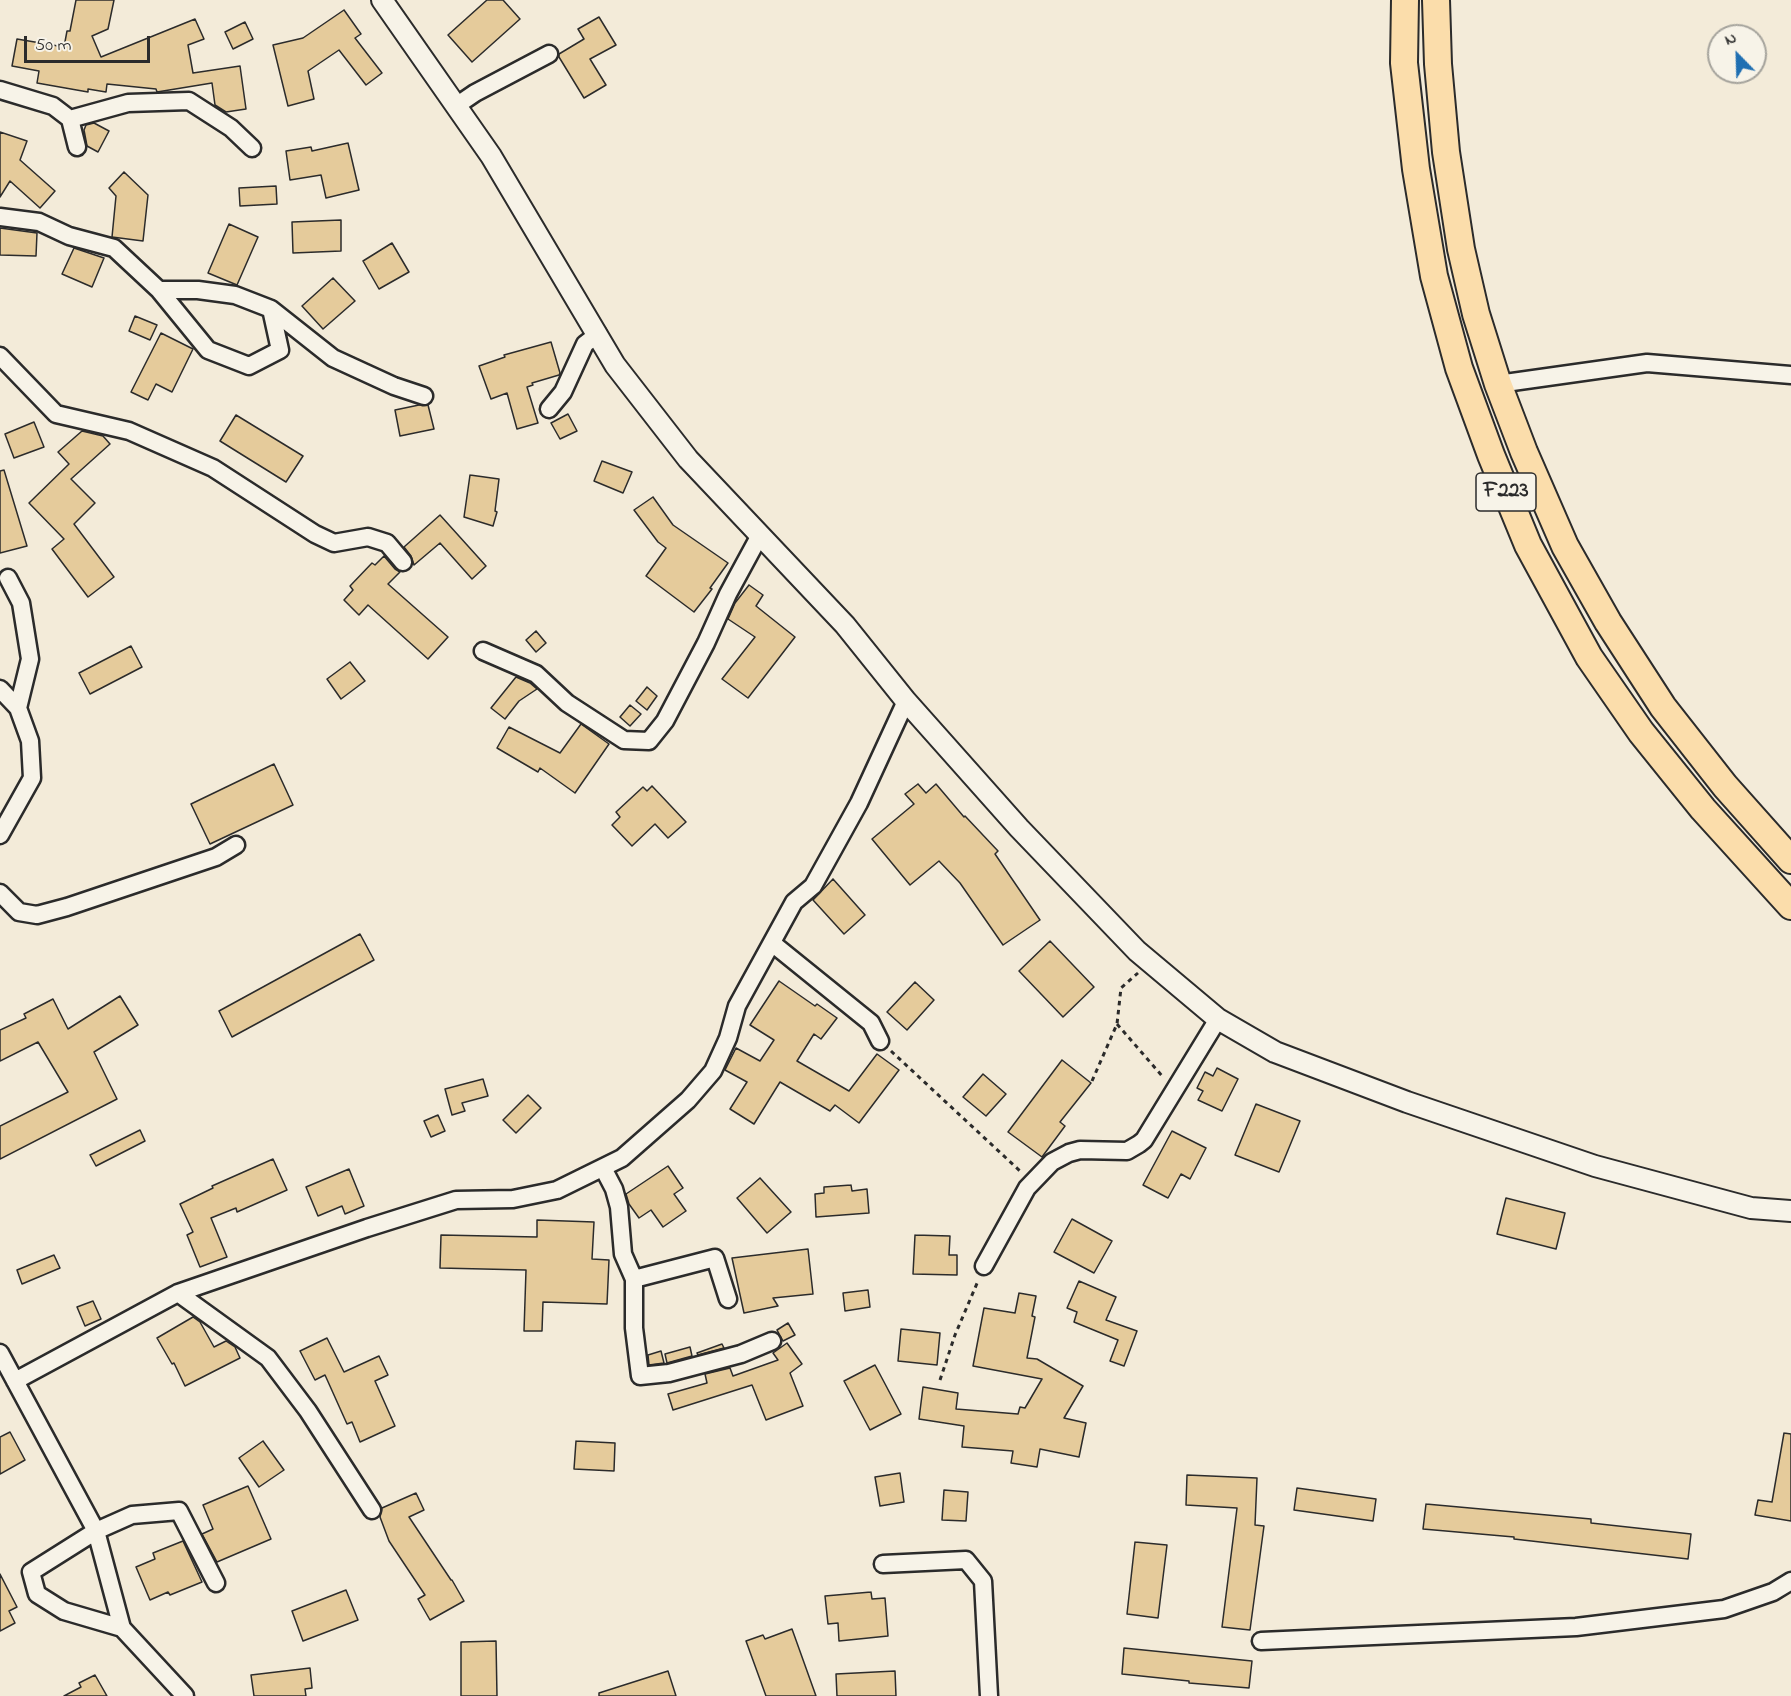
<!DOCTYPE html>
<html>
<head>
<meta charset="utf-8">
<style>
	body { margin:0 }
	#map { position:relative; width:1791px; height:1696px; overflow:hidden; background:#f3ebd9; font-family:"Indie Flower",sans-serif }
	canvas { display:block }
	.north { position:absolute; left:1707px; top:24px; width:60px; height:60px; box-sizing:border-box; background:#f7f3e8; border:2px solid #a5a39c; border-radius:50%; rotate:337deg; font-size:16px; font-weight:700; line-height:24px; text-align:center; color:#2b2b2b }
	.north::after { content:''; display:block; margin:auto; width:21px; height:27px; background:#1f6fb2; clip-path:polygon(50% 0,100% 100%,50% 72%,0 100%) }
	.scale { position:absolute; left:24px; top:36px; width:126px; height:27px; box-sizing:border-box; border:3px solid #2b2b2b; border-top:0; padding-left:8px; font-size:18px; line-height:21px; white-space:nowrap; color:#2b2b2b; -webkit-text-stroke:4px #f7f3e8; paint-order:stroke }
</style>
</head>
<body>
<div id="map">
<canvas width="1791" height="1696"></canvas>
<div class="north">N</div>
<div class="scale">50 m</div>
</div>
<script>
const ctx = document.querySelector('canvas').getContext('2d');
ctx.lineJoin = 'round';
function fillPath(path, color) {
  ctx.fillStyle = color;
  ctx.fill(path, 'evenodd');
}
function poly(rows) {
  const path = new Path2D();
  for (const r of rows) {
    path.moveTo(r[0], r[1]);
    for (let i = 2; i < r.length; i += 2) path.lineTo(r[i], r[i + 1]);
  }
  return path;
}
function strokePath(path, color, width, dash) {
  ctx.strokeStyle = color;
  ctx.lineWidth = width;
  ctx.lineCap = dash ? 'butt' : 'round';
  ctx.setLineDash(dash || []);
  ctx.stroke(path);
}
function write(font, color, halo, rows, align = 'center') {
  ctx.font = font + ' "Indie Flower",sans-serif';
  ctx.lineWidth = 4.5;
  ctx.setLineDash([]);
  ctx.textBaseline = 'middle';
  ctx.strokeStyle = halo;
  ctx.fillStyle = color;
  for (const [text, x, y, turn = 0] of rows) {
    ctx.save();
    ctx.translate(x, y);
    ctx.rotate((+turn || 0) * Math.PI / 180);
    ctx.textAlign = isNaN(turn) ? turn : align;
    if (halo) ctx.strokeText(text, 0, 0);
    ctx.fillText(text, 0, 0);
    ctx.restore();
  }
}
const building = poly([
	[76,0,114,0,108,29,92,36,101,57,195,19,204,39,188,45,193,73,240,66,246,109,226,112,215,105,212,83,157,92,156,89,107,84,106,92,88,89,88,92,37,83,39,71,12,66,17,39,64,47,67,31,70,31,76,0],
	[487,0,503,0,520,19,472,62,448,35,487,0],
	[344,10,361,34,355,38,382,73,366,85,339,50,308,71,314,99,288,106,273,45,303,38,344,10],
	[599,17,616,45,590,59,606,85,584,98,559,57,559,54,584,39,578,29,599,17],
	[245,22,253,39,233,49,225,32,245,22],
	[94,123,109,131,98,152,87,146,84,130,86,125,94,123],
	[0,132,27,141,20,160,55,191,40,208,10,181,0,197,0,132],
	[348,143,359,190,326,198,321,175,290,180,286,151,311,147,312,151,348,143],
	[124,172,148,195,143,241,112,237,116,196,109,188,124,172],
	[276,186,277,204,240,206,239,188,276,186],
	[341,220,341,251,293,253,292,222,341,220],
	[229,224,258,237,237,285,208,273,229,224],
	[0,228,37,233,36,256,0,255,0,228],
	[392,243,409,272,379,289,363,261,392,243],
	[74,248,104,258,92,287,62,274,74,248],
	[333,278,355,301,323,329,302,306,333,278],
	[135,316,157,325,150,340,129,331,135,316],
	[161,333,193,349,172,392,156,384,148,400,131,392,161,333],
	[551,342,560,373,559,375,532,383,533,385,527,387,538,423,517,429,507,393,491,399,479,366,505,357,504,355,551,342],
	[419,405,428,405,434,429,400,436,395,410,419,405],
	[568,414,577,431,560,439,551,423,568,414],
	[236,415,303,456,286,482,220,441,236,415],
	[34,422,44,447,14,458,5,434,34,422],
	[82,431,103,436,110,444,71,479,95,503,74,524,114,577,88,597,52,549,64,539,29,503,69,464,58,452,82,431],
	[602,461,632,472,623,493,594,481,602,461],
	[4,470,27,546,0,553,0,471,4,470],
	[470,475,499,479,495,511,497,512,493,526,464,517,470,475],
	[653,497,673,525,728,563,710,588,712,589,694,612,646,576,666,548,658,542,634,510,653,497],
	[440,515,486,566,472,579,440,543,414,565,411,556,404,547,440,515],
	[384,556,395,569,400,572,388,584,448,637,428,659,368,605,359,615,344,600,353,590,350,586,372,563,375,565,384,556],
	[749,585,763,595,756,606,795,637,748,698,722,679,755,637,728,619,735,603,749,585],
	[536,631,546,643,536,652,526,640,536,631],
	[131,646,142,667,90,694,79,673,131,646],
	[350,662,365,681,341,699,327,679,350,662],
	[516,677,530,683,537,689,519,701,505,719,491,708,516,677],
	[647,687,657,696,647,710,636,701,647,687],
	[630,705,641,714,630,726,620,717,630,705],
	[581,724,609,744,575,793,540,768,538,772,497,748,509,727,560,753,581,724],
	[274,764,293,805,210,844,191,804,274,764],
	[918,784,926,793,936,784,964,817,965,816,998,851,995,854,1040,920,1003,945,960,883,939,861,910,885,872,839,914,804,905,794,918,784],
	[652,786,686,822,668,838,655,824,632,846,612,825,620,817,616,812,643,787,647,791,652,786],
	[833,879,865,915,844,934,813,900,833,879],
	[360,934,374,960,232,1037,219,1011,360,934],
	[1050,941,1094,987,1063,1017,1019,971,1050,941],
	[779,981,815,1006,817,1004,837,1018,821,1039,814,1034,797,1061,849,1091,877,1054,899,1070,859,1123,835,1105,830,1111,780,1082,754,1124,730,1109,747,1082,725,1070,736,1048,760,1061,774,1040,750,1025,779,981],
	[915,982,934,1000,907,1030,887,1012,915,982],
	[120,996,138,1025,94,1052,117,1099,0,1159,0,1126,68,1092,38,1042,0,1061,0,1030,26,1018,24,1014,53,999,68,1029,120,996],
	[1062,1060,1091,1083,1060,1122,1065,1126,1042,1157,1008,1132,1062,1060],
	[1217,1068,1238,1079,1222,1111,1198,1100,1203,1091,1197,1088,1205,1072,1213,1076,1217,1068],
	[983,1074,1006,1094,986,1116,963,1097,983,1074],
	[483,1079,488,1096,462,1103,465,1111,452,1115,445,1089,483,1079],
	[528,1095,541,1108,516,1133,503,1120,528,1095],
	[1256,1104,1300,1121,1279,1172,1235,1155,1256,1104],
	[438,1115,445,1131,431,1137,424,1121,438,1115],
	[140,1130,145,1141,96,1166,90,1155,140,1130],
	[1172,1131,1206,1148,1190,1179,1181,1174,1168,1198,1143,1185,1172,1131],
	[273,1159,287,1190,237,1212,236,1208,211,1218,227,1257,200,1267,187,1235,193,1232,180,1204,213,1188,212,1186,273,1159],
	[668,1166,683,1188,674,1194,686,1211,663,1227,651,1210,639,1218,629,1204,626,1194,668,1166],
	[349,1169,364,1206,345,1214,342,1206,318,1216,306,1187,349,1169],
	[760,1178,791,1212,767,1233,737,1198,760,1178],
	[851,1185,852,1191,867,1189,869,1213,816,1217,815,1194,824,1193,824,1187,851,1185],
	[1506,1198,1565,1213,1556,1249,1497,1234,1506,1198],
	[1072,1219,1112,1241,1094,1273,1054,1252,1072,1219],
	[537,1220,594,1222,592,1259,609,1260,607,1304,543,1302,542,1331,524,1331,526,1270,440,1268,441,1235,537,1237,537,1220],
	[915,1235,950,1236,949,1255,957,1255,957,1275,913,1274,915,1235],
	[808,1249,813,1294,773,1298,778,1306,744,1313,732,1258,808,1249],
	[54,1255,60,1268,22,1284,17,1270,54,1255],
	[1079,1281,1116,1297,1106,1320,1137,1331,1124,1366,1110,1361,1118,1340,1074,1322,1077,1312,1067,1308,1079,1281],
	[868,1290,870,1307,845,1311,843,1293,868,1290],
	[1019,1293,1036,1296,1032,1316,1035,1317,1027,1358,1037,1359,1083,1386,1064,1418,1086,1423,1079,1457,1040,1449,1037,1467,1011,1463,1013,1451,962,1447,964,1426,919,1419,923,1387,958,1393,956,1409,1018,1414,1020,1407,1025,1408,1042,1379,973,1366,984,1308,1015,1313,1019,1293],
	[93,1301,101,1319,85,1326,77,1307,93,1301],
	[193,1317,200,1322,214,1347,226,1341,235,1347,240,1358,185,1386,174,1363,172,1364,157,1338,193,1317],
	[788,1323,795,1335,783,1341,777,1330,788,1323],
	[901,1329,940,1333,937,1365,898,1361,901,1329],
	[327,1338,344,1372,379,1356,388,1375,375,1381,395,1426,360,1442,352,1422,347,1424,325,1375,315,1380,300,1351,327,1338],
	[787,1343,802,1364,790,1373,803,1406,766,1420,752,1385,673,1410,668,1394,707,1383,705,1374,730,1368,733,1376,778,1360,773,1353,787,1343],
	[722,1344,724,1348,698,1355,697,1353,722,1344],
	[690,1347,692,1356,667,1363,665,1354,690,1347],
	[661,1351,664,1363,649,1365,648,1355,661,1351],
	[875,1365,901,1414,870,1430,844,1381,875,1365],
	[10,1432,25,1460,0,1474,0,1437,10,1432],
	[1784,1433,1791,1434,1791,1521,1755,1515,1758,1500,1772,1502,1784,1433],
	[263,1441,284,1470,259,1487,239,1458,263,1441],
	[576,1441,615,1443,614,1471,574,1469,576,1441],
	[900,1473,904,1502,880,1506,875,1477,900,1473],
	[1187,1475,1257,1478,1255,1525,1264,1526,1250,1630,1222,1627,1237,1508,1186,1505,1187,1475],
	[248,1486,271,1539,217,1562,202,1534,213,1529,203,1505,248,1486],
	[1297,1488,1376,1499,1373,1521,1294,1510,1297,1488],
	[944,1490,968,1492,966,1521,942,1520,944,1490],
	[416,1493,424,1510,409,1517,451,1580,452,1580,464,1601,430,1620,418,1599,425,1595,389,1541,380,1517,382,1508,416,1493],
	[1426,1504,1591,1519,1591,1523,1691,1534,1688,1559,1514,1539,1514,1537,1423,1529,1426,1504],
	[183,1541,202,1582,170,1595,168,1592,150,1600,136,1567,155,1559,153,1553,183,1541],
	[1135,1542,1167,1545,1158,1618,1127,1614,1135,1542],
	[0,1574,17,1607,9,1611,15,1623,0,1631,0,1574],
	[346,1590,358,1620,303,1641,292,1611,346,1590],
	[871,1592,872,1599,885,1598,888,1636,839,1641,838,1623,828,1624,825,1596,871,1592],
	[792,1629,816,1696,766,1696,746,1641,763,1635,765,1639,792,1629],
	[496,1641,497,1696,461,1696,461,1642,496,1641],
	[1124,1648,1252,1661,1249,1688,1189,1683,1189,1681,1122,1674,1124,1648],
	[310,1668,312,1688,305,1689,306,1696,254,1696,251,1675,310,1668],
	[668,1671,676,1696,599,1696,599,1693,668,1671],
	[895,1671,896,1696,837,1696,836,1674,895,1671],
	[95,1675,107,1696,64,1696,81,1687,79,1683,95,1675]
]);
fillPath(building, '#e5cb9b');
strokePath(building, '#2b2b2b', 1.5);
const minor = poly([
	[0,90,53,106,70,119,77,147],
	[456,106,475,93,549,54],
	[70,119,128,103,189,101,231,128,252,148],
	[0,217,39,222,69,236,114,248,159,290,208,350,249,366,280,350,271,309,235,295,198,290,159,290],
	[271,309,333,358,394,386,424,396],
	[0,356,56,414,129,431,213,468,315,534,334,543,368,537,387,543,403,562],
	[1498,384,1647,363,1791,375],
	[549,409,563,392,585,344,598,334],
	[8,578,21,603,30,659,18,708],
	[483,651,536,674,567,703,624,740,649,741,665,721,706,643,728,594,760,535],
	[0,689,18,708,30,741,32,778,0,835],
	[0,893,19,912,37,915,67,907,216,857,236,845],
	[772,943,871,1023,880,1041],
	[603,1168,614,1189,619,1207,623,1254,634,1279,715,1258,728,1299],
	[984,1266,1027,1188,1052,1162,1069,1153,1080,1150,1127,1151,1139,1144,1144,1140,1218,1019],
	[634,1279,634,1328,640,1376,669,1373,741,1354,772,1341],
	[178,1293,268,1358,308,1411,372,1510],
	[0,1353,96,1531,122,1628,185,1696],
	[15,1381,178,1293,367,1228,456,1200,513,1199,557,1190,622,1158,688,1100,713,1071,728,1038,737,1006,794,902,813,886,859,803,906,701],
	[883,1564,966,1560,983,1581,989,1696],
	[122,1628,64,1611,37,1594,31,1572,96,1531,132,1515,179,1511,216,1583],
	[1261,1641,1576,1627,1724,1609,1773,1592,1791,1581]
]);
const tertiary = poly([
	[382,0,491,156,615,365,688,459,845,625,906,701,1019,828,1137,951,1218,1019,1275,1052,1407,1102,1595,1166,1751,1208,1791,1211]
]);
const primary = poly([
	[1405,0,1404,63,1416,169,1434,276,1459,368,1491,455,1528,545,1589,657,1641,732,1703,809,1791,906],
	[1436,0,1438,64,1446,152,1461,249,1476,314,1498,384,1524,452,1565,546,1608,622,1663,707,1725,786,1791,860]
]);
strokePath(minor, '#2b2b2b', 21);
strokePath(tertiary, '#2b2b2b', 24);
strokePath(primary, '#2b2b2b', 30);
strokePath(poly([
	[1117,1024,1163,1077],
	[891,1051,1020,1171],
	[1092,1081,1117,1024,1121,988,1138,973],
	[940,1380,955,1335,978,1281]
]), '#2b2b2b', 3, [4.5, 4.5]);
strokePath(minor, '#f7f3e8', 16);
strokePath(tertiary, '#f7f3e8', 20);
strokePath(primary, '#fbddab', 26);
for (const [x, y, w] of [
	[1506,492,60]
]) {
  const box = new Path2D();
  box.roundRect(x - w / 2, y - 19, w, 38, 4.5);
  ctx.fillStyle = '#f7f3e8';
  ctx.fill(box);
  strokePath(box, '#2b2b2b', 1.5);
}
write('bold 22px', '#2b2b2b', null, [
	["F223",1506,492]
]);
</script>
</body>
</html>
